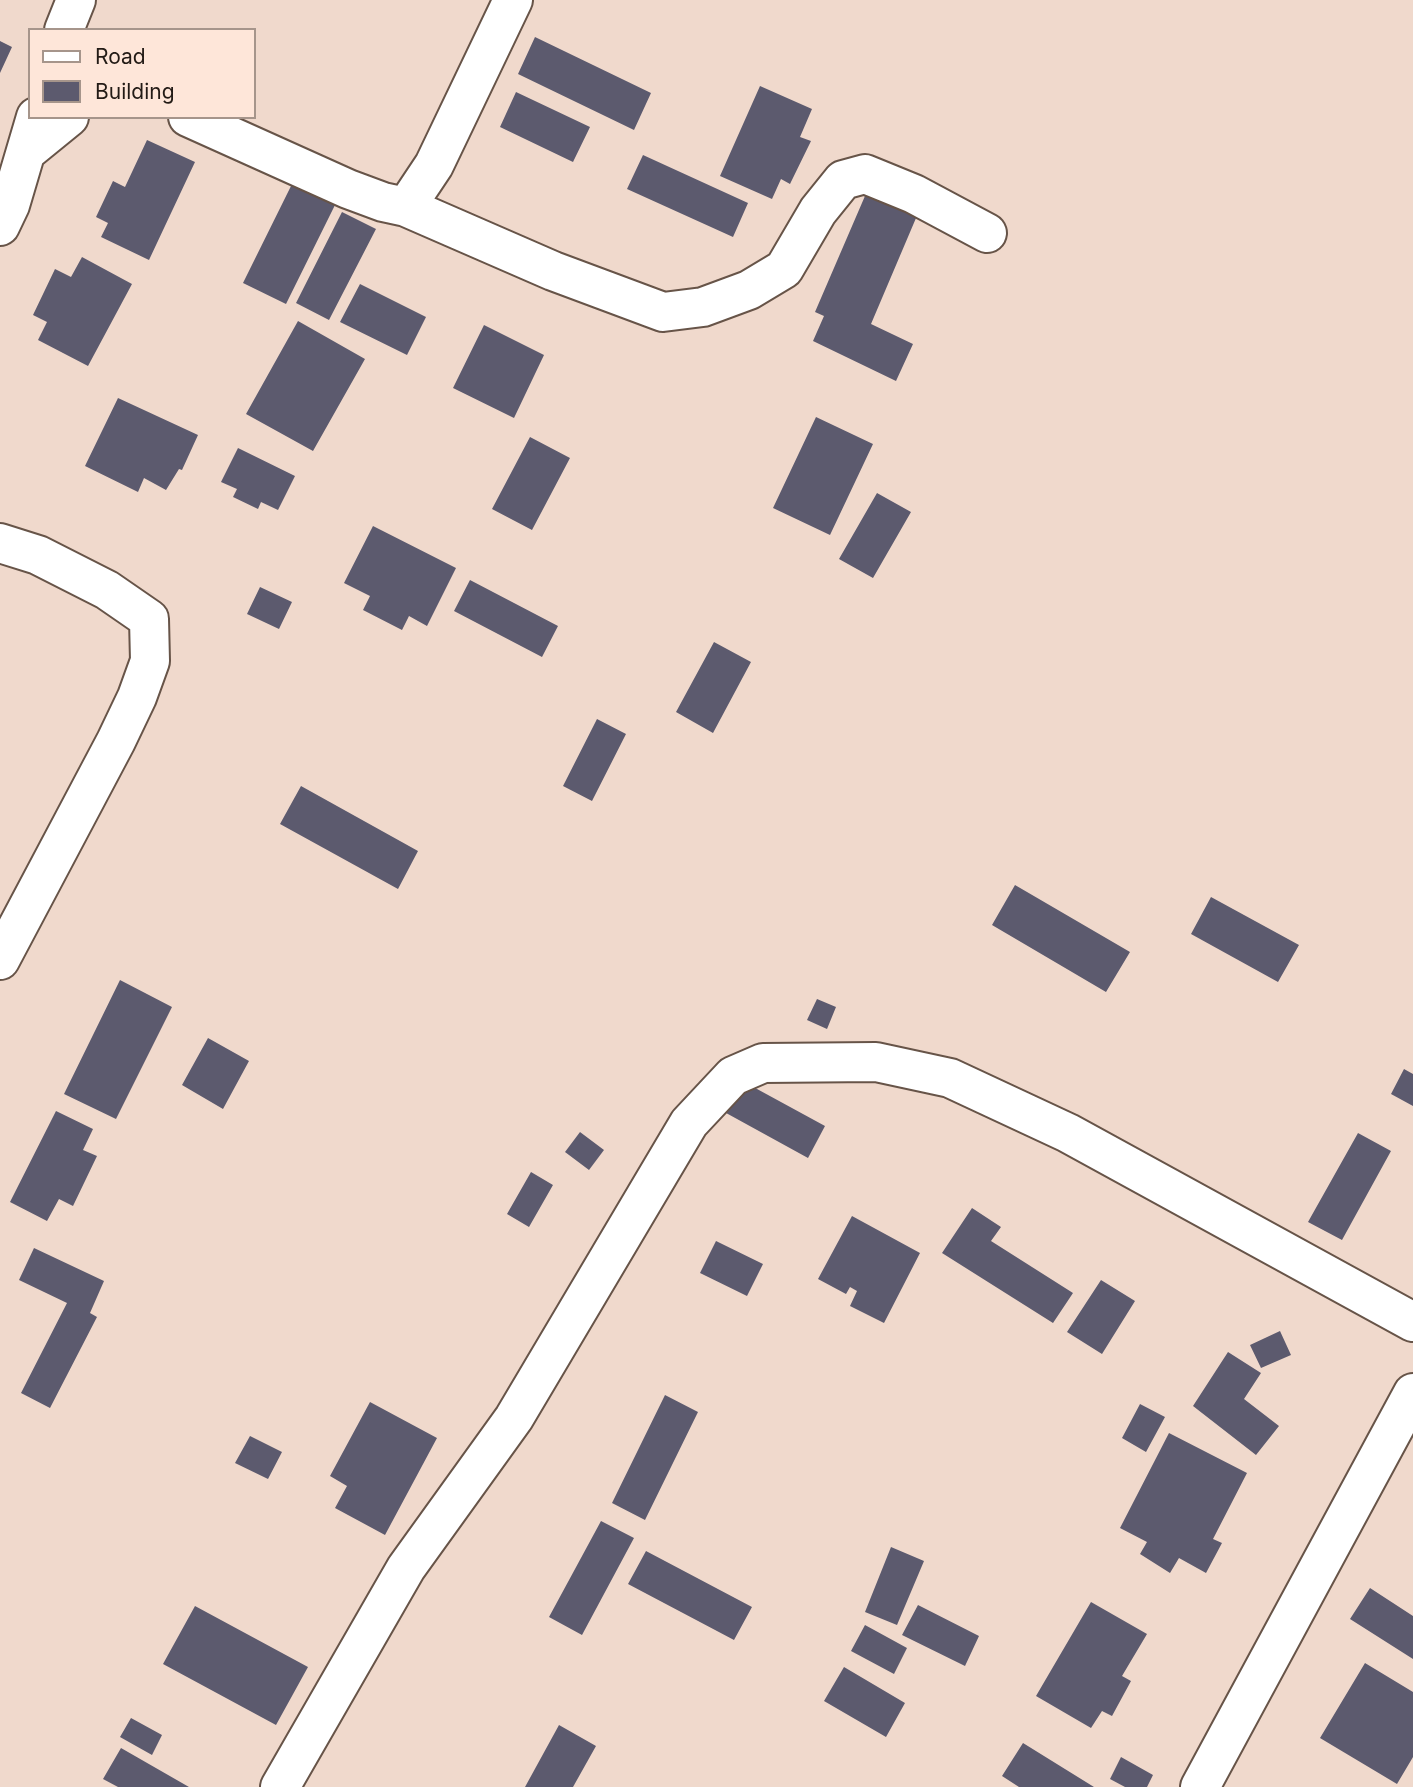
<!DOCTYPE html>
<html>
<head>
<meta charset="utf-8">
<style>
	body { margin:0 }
	#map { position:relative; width:1413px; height:1787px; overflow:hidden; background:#f0d9cc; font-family:Inter,sans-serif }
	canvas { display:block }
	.legend { position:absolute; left:28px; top:28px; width:228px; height:91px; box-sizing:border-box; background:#fee6d9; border:2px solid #a6958b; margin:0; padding:9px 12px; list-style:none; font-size:21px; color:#231b16 }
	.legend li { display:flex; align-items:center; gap:14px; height:35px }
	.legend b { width:35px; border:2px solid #a6958b }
</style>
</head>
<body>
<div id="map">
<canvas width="1413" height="1787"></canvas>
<ul class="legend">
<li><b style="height:9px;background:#fff"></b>Road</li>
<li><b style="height:19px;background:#5c5a6e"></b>Building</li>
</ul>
</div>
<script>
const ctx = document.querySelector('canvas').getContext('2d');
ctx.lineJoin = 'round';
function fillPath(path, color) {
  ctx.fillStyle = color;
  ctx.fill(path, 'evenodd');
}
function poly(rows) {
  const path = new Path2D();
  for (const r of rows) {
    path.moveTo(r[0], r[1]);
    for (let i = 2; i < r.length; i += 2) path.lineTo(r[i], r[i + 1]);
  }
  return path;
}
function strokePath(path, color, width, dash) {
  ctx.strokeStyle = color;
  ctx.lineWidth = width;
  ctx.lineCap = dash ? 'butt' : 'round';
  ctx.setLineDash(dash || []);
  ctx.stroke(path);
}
fillPath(poly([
	[535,37,651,93,634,130,518,74],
	[0,41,12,47,0,73],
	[760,86,812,109,800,137,811,141,790,184,781,179,772,199,720,176],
	[516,92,590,127,573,162,500,127],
	[147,140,195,162,149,260,101,237,108,223,96,217,113,181,125,187],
	[643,155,748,203,733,237,627,189],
	[292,184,335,205,286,304,243,283],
	[868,189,919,211,871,324,913,344,896,381,813,341,824,316,815,312],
	[342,212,376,229,329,320,296,303],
	[82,257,132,284,88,366,38,340,47,322,33,315,55,269,71,277],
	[360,284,426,317,407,355,340,322],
	[298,321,365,359,313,451,246,414],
	[484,325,544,355,514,418,453,388],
	[118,398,198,435,182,470,179,469,166,490,144,478,138,492,85,466],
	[816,417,873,444,830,535,773,508],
	[530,437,570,458,532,530,492,509],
	[238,448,295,476,278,510,261,502,258,509,233,497,237,489,221,482],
	[877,493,911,512,873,578,839,559],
	[373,526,456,568,427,626,409,616,402,630,363,610,370,596,344,583],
	[470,580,558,626,542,657,454,611],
	[260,587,292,602,279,629,247,614],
	[714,642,751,662,713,733,676,712],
	[597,719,626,734,592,801,563,786],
	[301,786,418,851,398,889,280,824],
	[1015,885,1130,952,1106,992,992,925],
	[1211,897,1299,945,1278,982,1191,934],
	[120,980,172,1007,116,1119,64,1094],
	[817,999,836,1007,827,1029,807,1020],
	[208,1038,249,1061,223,1109,182,1085],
	[1404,1069,1413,1074,1413,1106,1391,1094],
	[735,1077,825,1126,808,1158,717,1108],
	[56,1111,93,1129,83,1150,97,1156,73,1206,59,1199,47,1221,10,1202],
	[580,1132,604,1150,589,1170,565,1152],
	[1358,1133,1391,1151,1342,1240,1308,1222],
	[531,1172,553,1185,529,1227,507,1214],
	[972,1208,1001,1227,991,1241,1073,1293,1053,1323,942,1253],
	[852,1216,920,1253,884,1323,850,1306,857,1291,850,1287,846,1294,818,1279],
	[716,1241,763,1264,747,1296,700,1273],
	[34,1248,104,1281,90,1313,97,1317,50,1408,21,1393,67,1303,19,1280],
	[1101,1280,1135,1301,1102,1354,1067,1332],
	[1280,1331,1291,1355,1261,1368,1250,1345],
	[1228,1352,1261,1373,1244,1399,1279,1426,1256,1455,1193,1406],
	[665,1395,698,1412,645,1520,612,1503],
	[370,1402,437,1438,385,1535,335,1508,347,1486,330,1476],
	[1140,1404,1165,1417,1146,1452,1122,1438],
	[1169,1433,1247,1473,1213,1539,1222,1543,1206,1573,1179,1558,1170,1573,1140,1554,1147,1542,1120,1528],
	[250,1436,282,1452,268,1479,235,1463],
	[601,1521,634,1538,582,1635,549,1617],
	[891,1547,924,1561,897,1625,865,1612],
	[646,1551,752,1607,734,1640,628,1584],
	[1370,1588,1413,1616,1413,1659,1350,1619],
	[1091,1602,1147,1634,1122,1676,1131,1681,1112,1716,1102,1711,1091,1728,1036,1696],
	[918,1605,979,1636,965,1666,902,1635],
	[195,1606,308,1667,276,1725,163,1664],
	[865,1625,907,1648,894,1674,851,1651],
	[1365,1663,1413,1692,1413,1757,1397,1784,1320,1738],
	[844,1667,905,1703,886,1737,824,1701],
	[131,1718,162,1735,152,1755,120,1737],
	[559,1725,596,1746,573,1787,525,1787],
	[1023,1743,1094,1787,1019,1787,1002,1776],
	[121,1748,189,1787,118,1787,103,1779],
	[1121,1757,1153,1775,1147,1787,1125,1787,1110,1779]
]), '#5c5a6e');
const minor = poly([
	[64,30,76,0],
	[188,117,348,189,383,202,406,207,553,271,663,312,703,307,749,290,784,269,818,211,843,180,865,174,914,194,987,233],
	[26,152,69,117],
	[406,207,434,165,513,0],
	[0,226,10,205,36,117],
	[0,543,38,555,107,590,149,619,150,661,137,697,116,741,0,960],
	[280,1787,406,1568,514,1418,689,1123,733,1076,763,1063,876,1062,950,1078,1068,1133,1413,1322],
	[1200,1787,1413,1393]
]);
strokePath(minor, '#675448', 42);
strokePath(minor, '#fff', 38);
</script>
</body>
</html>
